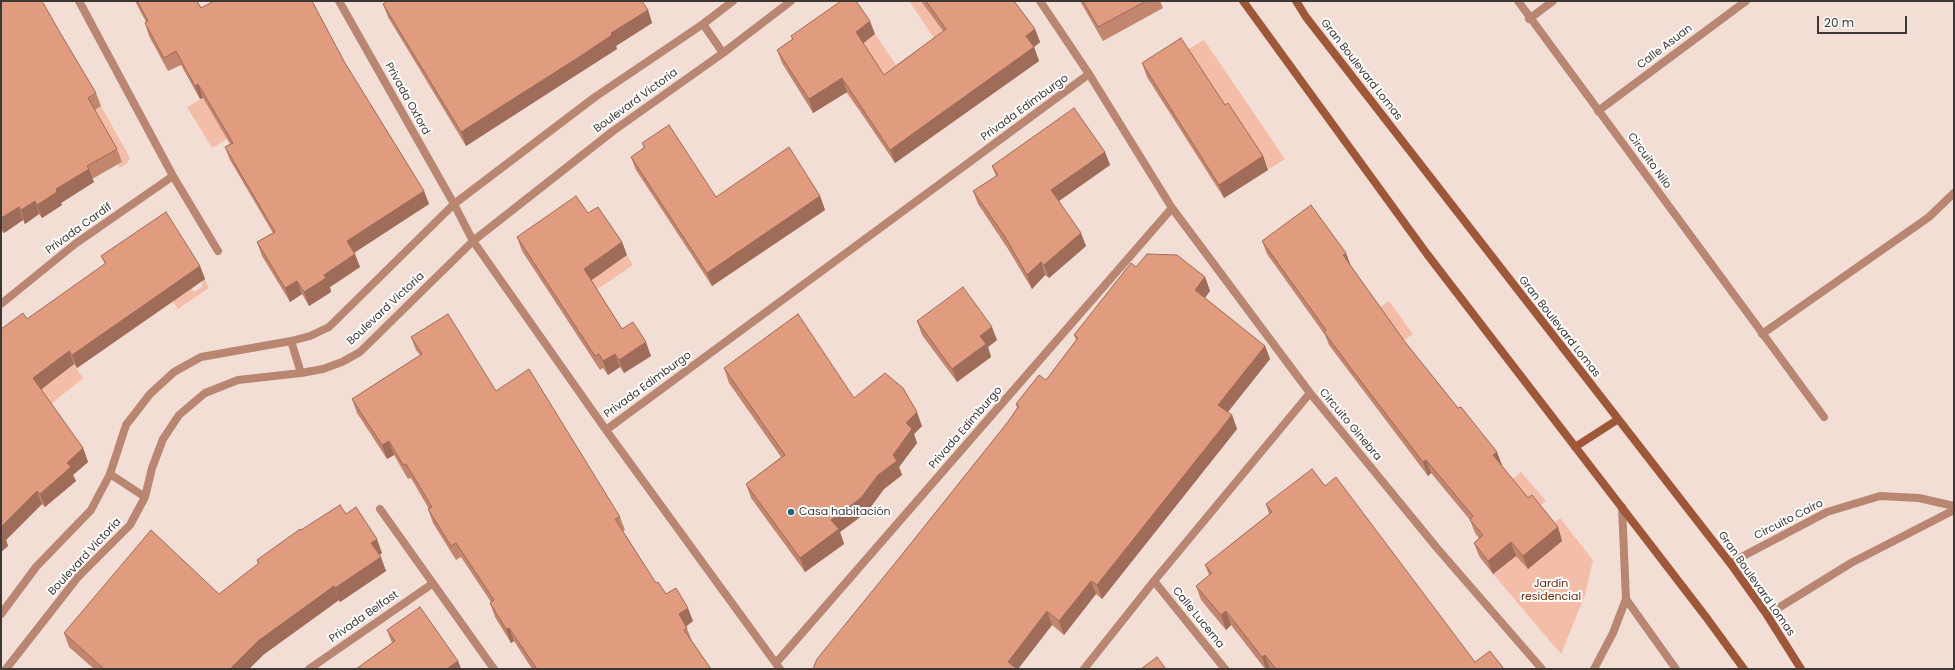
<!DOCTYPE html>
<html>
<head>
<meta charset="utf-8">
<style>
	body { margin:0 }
	#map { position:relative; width:1955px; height:670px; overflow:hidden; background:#f3ded6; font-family:Poppins,sans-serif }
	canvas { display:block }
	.frame { position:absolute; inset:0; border:2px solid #3f3733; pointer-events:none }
	.scale { position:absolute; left:1817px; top:16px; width:90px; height:18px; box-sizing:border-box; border:2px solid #3f3733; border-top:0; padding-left:5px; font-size:12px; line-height:14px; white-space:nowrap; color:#3f3733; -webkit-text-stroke:3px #fff; paint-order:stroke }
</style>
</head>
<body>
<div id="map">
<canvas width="1955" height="670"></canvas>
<div class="frame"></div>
<div class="scale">20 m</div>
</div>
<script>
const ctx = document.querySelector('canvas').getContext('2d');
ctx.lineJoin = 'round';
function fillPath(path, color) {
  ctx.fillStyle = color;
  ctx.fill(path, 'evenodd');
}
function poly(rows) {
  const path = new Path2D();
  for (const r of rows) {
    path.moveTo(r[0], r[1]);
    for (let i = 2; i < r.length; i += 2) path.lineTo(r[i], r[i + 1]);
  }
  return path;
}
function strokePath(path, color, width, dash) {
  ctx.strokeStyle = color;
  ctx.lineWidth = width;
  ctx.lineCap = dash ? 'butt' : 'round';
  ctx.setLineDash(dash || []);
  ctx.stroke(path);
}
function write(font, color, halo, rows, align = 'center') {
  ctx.font = font + ' Poppins,sans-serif';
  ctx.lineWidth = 4;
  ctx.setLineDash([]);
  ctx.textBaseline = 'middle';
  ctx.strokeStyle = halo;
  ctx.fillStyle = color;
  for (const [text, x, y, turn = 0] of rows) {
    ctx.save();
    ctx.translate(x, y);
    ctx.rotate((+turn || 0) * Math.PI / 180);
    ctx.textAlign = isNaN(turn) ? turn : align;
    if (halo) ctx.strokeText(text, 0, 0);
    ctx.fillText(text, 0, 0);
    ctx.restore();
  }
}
fillPath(poly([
	[909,1,921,1,945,28,934,38,904,76,858,109,845,92,864,80,861,45,875,34,896,65,934,38],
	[1204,40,1285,159,1269,169,1258,152,1229,118,1185,51],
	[203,98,227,139,212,148,187,107],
	[101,106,130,158,126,164,119,168,118,165,122,162,62,130],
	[627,255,633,265,595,291,582,271,617,262],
	[203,276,209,288,178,309,169,296,188,284,194,292,202,287],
	[1389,301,1413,334,1401,342,1378,309],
	[63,349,83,378,1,445],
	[1521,472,1546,501,1533,511,1509,482],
	[1560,518,1593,560,1585,595,1561,654,1493,574]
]), '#f4bda8');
strokePath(poly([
	[79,1,173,176,218,251],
	[339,1,454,204,473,241,606,430,780,669],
	[1040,1,1089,74,1172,208,1310,393,1437,548,1542,669],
	[1518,1,1824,417],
	[1529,19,1553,1],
	[703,24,723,53],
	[1598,111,1746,1],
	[1,304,75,244,173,176],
	[1762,334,1929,217,1954,193],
	[291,341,301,373],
	[606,430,1089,74],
	[110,474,145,497],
	[380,509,494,669],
	[1730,563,1827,512,1880,496,1919,498,1954,506],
	[1154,581,1225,669],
	[1626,599,1676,669],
	[1,614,36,567,91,510,110,474,126,425,150,394,174,372,201,357,291,341,310,336,329,327,454,204,595,97,703,24,733,1],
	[1767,615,1851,563,1954,510],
	[776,663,1172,208],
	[6,669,78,577,130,525,145,497,152,468,163,439,179,415,205,393,238,380,301,373,323,369,342,362,360,352,473,241,613,131,723,53,791,1],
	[309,669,432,584],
	[1084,669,1154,581,1310,393],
	[1594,669,1613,633,1626,599,1622,507]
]), '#b98672', 8);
strokePath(poly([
	[1243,1,1427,254,1706,617,1744,669],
	[1296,1,1306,17,1730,563,1767,615,1801,669],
	[1575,447,1617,420]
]), '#9f5739', 8);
fillPath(poly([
	[1,1,62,36,96,93,101,106,95,110,117,149,122,162,92,179,94,182,61,203,62,205,42,218,39,214,25,224,23,220,4,233,2,231,1,232],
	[135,1,197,1,201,8,345,63,424,191,429,204,354,253,360,267,330,287,331,292,309,306,302,294,290,302,262,256,257,242,273,233,230,160,225,147,230,144,203,98,200,99,181,65,168,71,149,36,145,23,146,22],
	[921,1,1014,1,1035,29,1040,42,1034,47,1039,61,895,163,847,92,813,113,782,63,777,50,792,39,791,36,875,34,863,43,884,75,943,31],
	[1080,1,1160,1,1163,8,1103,41],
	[383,4,648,10,652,23,616,46,617,49,581,72,466,146,388,17],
	[1142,63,1225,105,1263,156,1268,170,1224,198,1147,77],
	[642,143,716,197,820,196,825,210,712,286,636,170,631,157,644,148],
	[1105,152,1110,165,1059,201,1086,246,1049,278,1045,275,1032,289,1008,249,978,204,973,191,996,176,992,166],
	[588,213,622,242,627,255,591,280,622,329,651,356,624,373,620,367,608,375,603,368,600,370,522,251,517,237],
	[1262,241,1351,266,1405,342,1458,408,1497,452,1501,465,1528,498,1558,527,1562,541,1528,569,1516,556,1493,574,1479,556,1474,543,1479,538,1475,533,1470,520,1431,473,1428,476,1329,345,1325,335,1267,254],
	[101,256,200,266,205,279,77,368,74,364,41,389,83,448,88,462,73,475,76,481,45,507,42,504,6,540,8,546,1,552,1,329,27,319,105,264],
	[1136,267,1205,277,1210,291,1205,298,1265,346,1270,359,1228,412,1232,415,1237,429,1102,599,1096,594,1064,635,1052,625,1018,669,814,669,900,557,1007,423,1017,408,1016,404,1046,380,1076,340,1074,335],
	[917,321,997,340,988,347,991,357,957,382,922,335],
	[411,337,496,391,620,517,625,530,623,531,656,583,693,621,686,626,692,641,711,669,532,669,514,641,511,643,495,617,490,603,491,602,461,557,456,560,433,523,428,509,429,509,411,478,408,479,394,455,387,459,357,413,352,399,420,355,416,350],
	[724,368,854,398,922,426,914,434,917,443,899,467,902,475,884,489,867,512,840,532,844,544,805,572,751,498,746,484,781,457,729,383],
	[1325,486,1475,662,1504,669,1265,669,1231,625,1226,630,1201,600,1196,586,1209,575,1205,565,1269,514,1266,504],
	[346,514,382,553,379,555,386,571,340,602,339,600,263,655,249,669,94,669,69,647,64,633,219,594,258,564,257,560,301,530],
	[387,630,458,661,461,669,356,669,392,643]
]), '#c2856d');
fillPath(poly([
	[648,10,652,23,616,46,617,49,581,72,466,146,461,132,611,33],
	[870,21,875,34,861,45,856,32],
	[1035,29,1040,42,1032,49,1034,47,1039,61,895,163,890,150],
	[842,78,847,92,813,113,809,99],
	[198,84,203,98,200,99,195,86],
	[1105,152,1110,165,1056,203,1051,190],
	[1263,156,1268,170,1224,198,1219,185],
	[89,169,94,182,61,203,62,205,42,218,37,205,56,189],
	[424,191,429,204,352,254,347,241],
	[820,196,825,210,712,286,707,273],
	[35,201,39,214,25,224,21,210],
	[19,207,23,220,4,233,1,225,1,218],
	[1081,233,1086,246,1049,278,1044,265],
	[622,242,627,255,589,282,584,269],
	[1346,253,1351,266,1343,255],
	[355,254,360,267,330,287,331,292,309,306,304,292,324,275],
	[1041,262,1045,275,1032,289,1027,275],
	[200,266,205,279,77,368,72,355],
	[1205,277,1210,291,1200,304,1195,290],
	[297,281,302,294,290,302,285,288],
	[992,327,997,340,988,347,991,357,957,382,952,369,980,336],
	[646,342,651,356,624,373,619,360],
	[1265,346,1270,359,1223,418,1218,405],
	[69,351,74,364,38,392,33,378],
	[615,354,620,367,608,375,603,361],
	[917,412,922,426,914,434,917,443,899,467,902,475,884,489,867,512,840,532,844,544,805,572,800,558,831,520,893,455,906,423],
	[1232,415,1237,429,1102,599,1097,585],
	[389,441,394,455,387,459,382,445],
	[83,448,88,462,73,475,76,481,45,507,40,494,67,463],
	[1497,452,1502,465,1498,469,1493,455],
	[1426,460,1431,473,1428,476,1423,462],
	[37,491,42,504,6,540,8,546,1,552,1,527],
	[1558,527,1562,541,1528,569,1523,556],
	[377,539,382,553,377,557,371,543],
	[1511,542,1516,556,1493,574,1488,561],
	[381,557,386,571,340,602,335,588],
	[1091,581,1096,594,1064,635,1059,621],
	[334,586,339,600,263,655,249,669,230,669,258,641],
	[688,608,693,621,684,628,679,614],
	[1047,611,1052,625,1018,669,1010,669,1008,662],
	[1226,611,1231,625,1226,630,1221,615],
	[509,628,514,641,511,643,506,629],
	[1265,655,1270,669,1266,669,1262,657],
	[458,661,461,669,448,669,448,668]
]), '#9e6c59');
const building = poly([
	[1,1,42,1,62,36,96,93,88,98,117,149,87,166,89,169,56,189,57,192,37,205,35,201,21,210,19,207,1,218,1,1],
	[137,1,197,1,201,8,214,1,312,1,345,63,424,191,347,241,355,254,324,275,326,278,304,292,297,281,285,288,257,242,275,232,225,147,233,143,198,84,195,86,176,51,164,58,145,23,148,21,137,1],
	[387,1,642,1,648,10,611,33,612,35,576,59,461,132,383,4,387,1],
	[841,1,856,1,870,21,856,32,884,75,946,29,926,1,1014,1,1035,29,1026,36,1034,47,890,150,842,78,809,99,777,50,793,39,791,36,841,1],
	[1083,1,1146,1,1098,27,1083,1],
	[1181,38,1225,105,1228,103,1263,156,1219,185,1142,63,1181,38],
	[1074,108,1105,152,1051,190,1081,233,1044,265,1041,262,1027,275,1004,235,973,191,998,175,992,166,1074,108],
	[669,125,716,197,789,147,820,196,707,273,631,157,645,147,642,143,669,125],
	[576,196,588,213,598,207,622,242,584,269,622,329,633,322,646,342,619,360,615,354,603,361,599,354,595,356,517,237,576,196],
	[1311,205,1346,253,1343,255,1405,342,1458,408,1461,407,1497,452,1493,455,1528,498,1532,495,1558,527,1523,556,1511,542,1488,561,1474,543,1483,535,1470,520,1473,516,1426,460,1423,462,1350,367,1324,332,1326,330,1262,241,1311,205],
	[166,212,200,266,72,355,69,351,33,378,83,448,67,463,71,467,40,494,37,491,1,527,1,329,23,313,27,319,106,263,101,256,166,212],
	[1147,254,1177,255,1205,277,1195,290,1265,346,1218,405,1232,415,1097,585,1091,581,1059,621,1047,611,1008,662,1017,669,814,669,814,666,817,659,900,557,1007,423,1019,406,1016,404,1039,375,1046,380,1078,338,1074,335,1131,263,1136,267,1147,254],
	[963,287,992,327,980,336,986,344,952,369,917,321,963,287],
	[448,314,496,391,529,369,620,517,615,519,656,583,658,582,666,594,676,588,688,608,679,614,687,628,684,630,711,669,537,669,509,628,506,629,490,603,494,600,456,543,451,546,428,509,432,507,406,464,403,465,389,441,382,445,352,399,422,354,411,337,448,314],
	[798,314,854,398,885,373,903,388,917,412,906,423,912,429,893,455,897,461,878,475,861,498,831,520,839,529,800,558,746,484,785,455,724,368,798,314],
	[1312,469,1325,486,1336,477,1475,662,1490,651,1504,669,1276,669,1265,655,1262,657,1226,611,1221,615,1196,586,1212,573,1205,565,1272,512,1266,504,1312,469],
	[340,505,346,514,356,507,377,539,371,543,381,557,335,588,334,586,258,641,230,669,104,669,64,633,151,530,219,594,259,563,257,560,300,529,301,530,340,505],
	[420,607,458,661,448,668,449,669,356,669,395,641,387,630,420,607],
	[1157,657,1166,669,1141,669,1157,657]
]);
fillPath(building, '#e19b7f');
strokePath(building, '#9e6c59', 1);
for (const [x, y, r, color] of [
	[791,512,4,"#236478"]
]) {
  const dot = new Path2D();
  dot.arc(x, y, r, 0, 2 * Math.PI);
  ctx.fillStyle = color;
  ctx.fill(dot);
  strokePath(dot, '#fff', 1.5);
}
write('11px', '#3f3733', '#fff', [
	["Calle Asuan",1665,47,-37],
	["Gran Boulevard Lomas",1361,70,52],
	["Privada Oxford",407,99,61],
	["Boulevard Victoria",636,101,-36],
	["Privada Edimburgo",1025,108,-36],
	["Circuito Nilo",1649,161,54],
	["Privada Cardif",79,229,-36],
	["Boulevard Victoria",386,309,-43],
	["Gran Boulevard Lomas",1559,327,52],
	["Privada Edimburgo",648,385,-36],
	["Circuito Ginebra",1350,425,50],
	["Privada Edimburgo",966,428,-49],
	["Circuito Cairo",1789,520,-27],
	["Boulevard Victoria",85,557,-47],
	["Gran Boulevard Lomas",1756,584,55],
	["Privada Belfast",364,617,-35],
	["Calle Lucerna",1198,618,51]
]);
write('11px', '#3f3733', '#fff', [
	["Casa habitación",799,512]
], 'left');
write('11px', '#6c2c0f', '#fff', [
	["Jardín",1551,584],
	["residencial",1551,597]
]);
</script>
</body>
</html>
